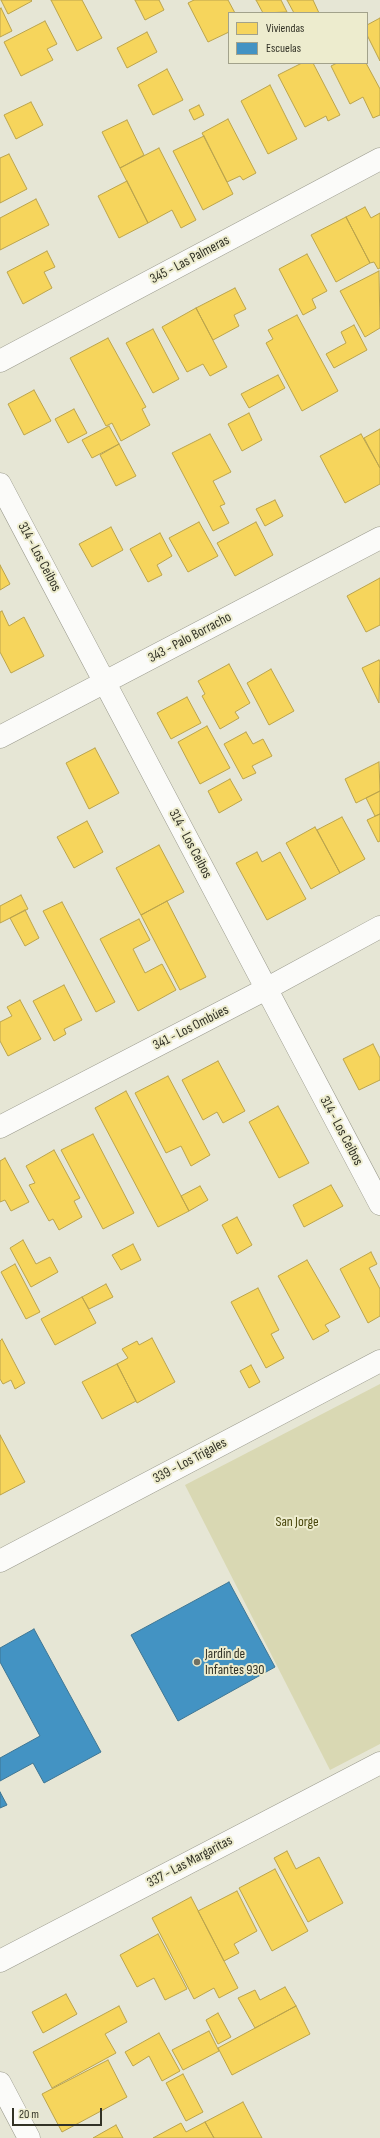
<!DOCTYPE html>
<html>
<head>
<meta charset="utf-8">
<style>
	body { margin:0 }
	#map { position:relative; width:380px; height:2138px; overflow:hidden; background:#e6e6d5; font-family:"Sofia Sans Condensed",sans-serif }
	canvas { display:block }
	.legend { position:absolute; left:228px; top:12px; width:140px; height:52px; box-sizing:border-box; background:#edecce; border:1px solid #a2a28b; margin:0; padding:5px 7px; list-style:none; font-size:12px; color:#323226 }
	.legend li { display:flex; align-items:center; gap:8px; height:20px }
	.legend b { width:20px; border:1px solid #a2a28b }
	.scale { position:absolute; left:12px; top:2108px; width:90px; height:18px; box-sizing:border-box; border:2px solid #323226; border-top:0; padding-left:5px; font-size:12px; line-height:14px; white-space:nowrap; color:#323226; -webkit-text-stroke:3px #edecce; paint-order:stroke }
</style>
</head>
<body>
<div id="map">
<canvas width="380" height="2138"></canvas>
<ul class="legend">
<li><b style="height:11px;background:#f6d55c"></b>Viviendas</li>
<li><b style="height:11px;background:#4393c3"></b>Escuelas</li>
</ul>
<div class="scale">20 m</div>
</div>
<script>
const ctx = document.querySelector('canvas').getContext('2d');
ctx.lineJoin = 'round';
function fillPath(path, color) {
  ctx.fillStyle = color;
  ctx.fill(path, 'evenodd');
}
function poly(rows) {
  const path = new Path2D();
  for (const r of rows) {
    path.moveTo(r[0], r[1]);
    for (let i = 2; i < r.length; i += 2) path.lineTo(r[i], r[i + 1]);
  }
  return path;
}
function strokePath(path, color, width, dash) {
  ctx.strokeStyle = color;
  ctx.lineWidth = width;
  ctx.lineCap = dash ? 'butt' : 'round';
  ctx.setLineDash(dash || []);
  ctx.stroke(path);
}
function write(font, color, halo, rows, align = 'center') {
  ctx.font = font + ' "Sofia Sans Condensed",sans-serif';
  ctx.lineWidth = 4;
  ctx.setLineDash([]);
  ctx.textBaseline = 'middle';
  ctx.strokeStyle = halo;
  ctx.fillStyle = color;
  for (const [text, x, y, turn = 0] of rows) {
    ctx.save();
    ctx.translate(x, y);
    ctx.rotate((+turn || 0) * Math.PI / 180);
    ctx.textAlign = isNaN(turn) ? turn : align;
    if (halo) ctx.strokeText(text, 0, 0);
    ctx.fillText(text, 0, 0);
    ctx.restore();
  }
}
fillPath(poly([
	[380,1384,380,1744,330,1770,185,1485]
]), '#d9d8b3');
const homes = poly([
	[1,0,31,0,32,1,8,14,1,0],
	[51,0,82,0,102,38,77,51,51,0],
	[135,0,159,0,164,10,145,20,135,0],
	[194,0,228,0,235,13,229,13,229,32,208,42,188,3,194,0],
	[256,0,281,0,287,12,263,13,256,0],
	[287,0,313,0,319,13,294,13,287,0],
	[1,8,12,31,0,37,0,9,1,8],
	[380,18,380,61,367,35,367,25,380,18],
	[45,21,57,44,47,49,53,60,21,76,4,42,45,21],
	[147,32,157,52,127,68,117,48,147,32],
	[302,63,313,63,340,115,328,121,326,116,305,127,278,75,302,63],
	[337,63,366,63,380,89,380,115,373,118,363,97,350,104,331,66,337,63],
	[167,69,183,100,153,115,138,85,167,69],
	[270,85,297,139,268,154,241,101,270,85],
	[31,102,43,125,16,139,4,115,31,102],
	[199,105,204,115,194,120,189,110,199,105],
	[228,119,256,173,243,180,240,176,227,182,202,133,228,119],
	[127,120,144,155,120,168,102,132,127,120],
	[204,136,233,194,203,210,173,151,204,136],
	[159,148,196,220,181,228,172,210,148,223,120,168,159,148],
	[9,154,27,189,0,203,0,158,9,154],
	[127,181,148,223,119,238,98,196,127,181],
	[36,199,49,225,0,250,0,218,36,199],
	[365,207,371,218,380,213,380,268,378,269,374,262,370,263,346,217,365,207],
	[346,217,370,263,336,282,311,235,346,217],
	[47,251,55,267,44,272,52,288,23,304,7,272,47,251],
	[307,254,327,291,312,299,316,308,303,315,279,269,307,254],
	[379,271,380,328,365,337,340,291,379,271],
	[235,288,246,309,234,315,239,326,213,340,196,308,235,288],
	[196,308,227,367,210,376,203,364,187,372,162,327,196,308],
	[297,315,338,391,302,411,266,343,273,339,268,330,297,315],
	[354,325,367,350,334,368,326,354,346,343,341,332,354,325],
	[153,329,179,379,153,393,126,343,153,329],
	[108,338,146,407,142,409,150,425,121,441,112,423,106,426,70,358,108,338],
	[278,375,285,388,249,408,241,394,278,375],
	[34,390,51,421,24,435,8,404,34,390],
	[74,409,87,433,68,443,55,419,74,409],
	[249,413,262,440,242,451,228,424,249,413],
	[109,426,119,444,92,458,82,440,109,426],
	[380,429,380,468,364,438,380,429],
	[210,434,231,472,213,481,225,504,220,506,229,523,213,531,172,453,210,434],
	[361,434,380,468,380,484,345,503,320,456,361,434],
	[119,444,136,476,116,486,100,455,119,444],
	[275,500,283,516,265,526,256,509,275,500],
	[199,522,218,556,188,572,169,538,199,522],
	[256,522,273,555,235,576,217,543,256,522],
	[111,527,123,550,92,567,79,544,111,527],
	[160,533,172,556,157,565,162,575,148,582,130,549,160,533],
	[0,565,10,584,0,590,0,565],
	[380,578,380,625,366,632,347,596,380,578],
	[2,611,9,626,24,617,44,656,11,673,0,652,0,612,2,611],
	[379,660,380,662,379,703,362,668,379,660],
	[229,664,250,703,235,712,239,718,220,729,202,696,205,694,198,681,229,664],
	[271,669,294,711,269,725,247,683,271,669],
	[187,697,201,723,171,739,157,713,187,697],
	[207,726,230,768,200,784,178,742,207,726],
	[246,732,253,744,263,739,272,756,252,766,256,773,243,779,224,744,246,732],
	[95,748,119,793,89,809,66,763,95,748],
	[379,762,380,791,356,803,345,779,379,762],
	[230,779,242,800,219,813,208,791,230,779],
	[380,791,380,814,375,816,366,798,380,791],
	[380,814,380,841,378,842,367,820,380,814],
	[342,817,365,859,340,873,317,830,342,817],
	[87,821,103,852,74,868,57,837,87,821],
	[315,827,340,873,311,889,286,843,315,827],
	[159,845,184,892,141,915,116,868,159,845],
	[257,852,262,862,280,852,306,899,267,920,236,863,257,852],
	[21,895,28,909,0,923,0,906,21,895],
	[167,901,206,977,180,990,141,915,167,901],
	[62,902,115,1002,96,1012,43,911,62,902],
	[25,910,39,938,25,946,10,918,25,910],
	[139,919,150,940,133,949,145,973,162,964,176,990,138,1011,100,939,139,919],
	[64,985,82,1020,64,1029,66,1034,54,1041,33,1001,64,985],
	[20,1000,41,1039,8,1056,0,1041,0,1022,12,1016,7,1007,20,1000],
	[373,1044,380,1058,380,1080,359,1090,343,1059,373,1044],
	[218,1061,245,1111,223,1123,217,1112,203,1120,182,1080,218,1061],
	[168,1076,210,1155,191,1166,181,1146,166,1153,135,1093,168,1076],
	[126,1091,189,1211,158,1227,95,1108,126,1091],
	[278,1106,309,1163,279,1178,249,1122,278,1106],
	[93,1134,134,1213,103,1229,61,1150,93,1134],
	[54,1150,80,1198,74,1201,82,1217,59,1230,53,1219,49,1221,29,1185,35,1183,26,1166,54,1150],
	[5,1158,29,1202,11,1211,5,1200,0,1202,0,1161,5,1158],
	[331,1185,343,1206,304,1227,293,1205,331,1185],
	[200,1186,208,1200,189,1211,181,1196,200,1186],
	[237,1217,252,1245,237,1254,222,1225,237,1217],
	[23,1240,36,1264,50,1257,58,1272,31,1287,10,1248,23,1240],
	[133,1244,141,1260,121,1270,112,1255,133,1244],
	[371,1252,377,1264,369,1268,380,1289,380,1316,368,1323,340,1269,371,1252],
	[307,1260,340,1317,325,1325,329,1331,313,1340,278,1276,307,1260],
	[15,1264,40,1312,26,1319,1,1272,15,1264],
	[106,1284,113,1297,89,1309,82,1297,106,1284],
	[258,1288,279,1330,271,1334,284,1358,266,1368,231,1302,258,1288],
	[82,1297,96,1323,55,1345,41,1319,82,1297],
	[152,1338,175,1382,137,1403,117,1364,128,1358,122,1349,137,1341,139,1345,152,1338],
	[2,1339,25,1383,15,1389,11,1380,3,1384,0,1379,0,1341,2,1339],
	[117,1364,136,1401,102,1419,82,1382,117,1364],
	[251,1365,260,1382,249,1388,240,1371,251,1365],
	[0,1435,25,1482,0,1495,0,1435],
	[287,1851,296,1869,319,1857,343,1903,308,1922,274,1858,287,1851],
	[275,1869,308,1931,272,1951,239,1888,275,1869],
	[237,1891,257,1931,234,1944,239,1953,224,1961,198,1911,237,1891],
	[191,1897,238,1988,219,1998,214,1988,194,1999,152,1918,191,1897],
	[158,1934,187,1989,165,2000,154,1978,137,1987,120,1955,158,1934],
	[285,1987,296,2006,255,2028,238,1998,255,1990,260,2000,285,1987],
	[66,1994,77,2014,43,2033,32,2012,66,1994],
	[119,2006,127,2022,105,2034,116,2053,52,2088,33,2052,119,2006],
	[296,2006,310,2034,232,2075,218,2048,296,2006],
	[218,2013,231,2037,218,2044,206,2020,218,2013],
	[209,2031,219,2051,183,2070,172,2050,209,2031],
	[159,2033,180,2071,162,2081,149,2056,133,2066,125,2052,159,2033],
	[108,2060,127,2097,62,2132,42,2094,108,2060],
	[183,2074,203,2112,186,2121,166,2083,183,2074],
	[243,2102,262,2138,214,2138,205,2122,243,2102],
	[205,2122,214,2138,153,2138,181,2123,186,2132,205,2122],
	[116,2125,123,2138,93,2138,116,2125]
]);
fillPath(homes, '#f6d55c');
strokePath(homes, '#bba44c', 1);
const schools = poly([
	[229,1582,275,1667,178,1721,131,1635,229,1582],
	[34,1629,101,1752,44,1783,33,1763,0,1781,0,1758,40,1736,0,1662,0,1648,34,1629],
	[0,1792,7,1805,0,1808,0,1792]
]);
fillPath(schools, '#4393c3');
strokePath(schools, '#3e7694', 1);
const minor = poly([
	[0,361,380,159],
	[0,484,380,1204],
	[0,737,380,538],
	[0,1127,266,989,380,927],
	[0,1561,380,1361],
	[0,1961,380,1763],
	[0,2083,29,2138]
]);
strokePath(minor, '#99998c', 23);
strokePath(minor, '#fbfbf9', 22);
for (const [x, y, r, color] of [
	[197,1662,4,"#717163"]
]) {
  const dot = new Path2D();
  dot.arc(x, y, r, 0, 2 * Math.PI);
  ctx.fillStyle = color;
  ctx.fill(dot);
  strokePath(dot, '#edecce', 1.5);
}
write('14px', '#323226', '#edecce', [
	["345 - Las Palmeras",190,260,-28],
	["314 - Los Ceibos",39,557,62],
	["343 - Palo Borracho",190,638,-28],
	["314 - Los Ceibos",190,844,62],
	["341 - Los Ombúes",191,1028,-27],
	["314 - Los Ceibos",341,1131,62],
	["339 - Los Trigales",190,1461,-28],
	["337 - Las Margaritas",190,1862,-28]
]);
write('14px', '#4a470c', '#edecce', [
	["San Jorge",297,1522]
]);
write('14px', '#323226', '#edecce', [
	["Jardín de",205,1654],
	["Infantes 930",205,1670]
], 'left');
</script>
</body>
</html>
